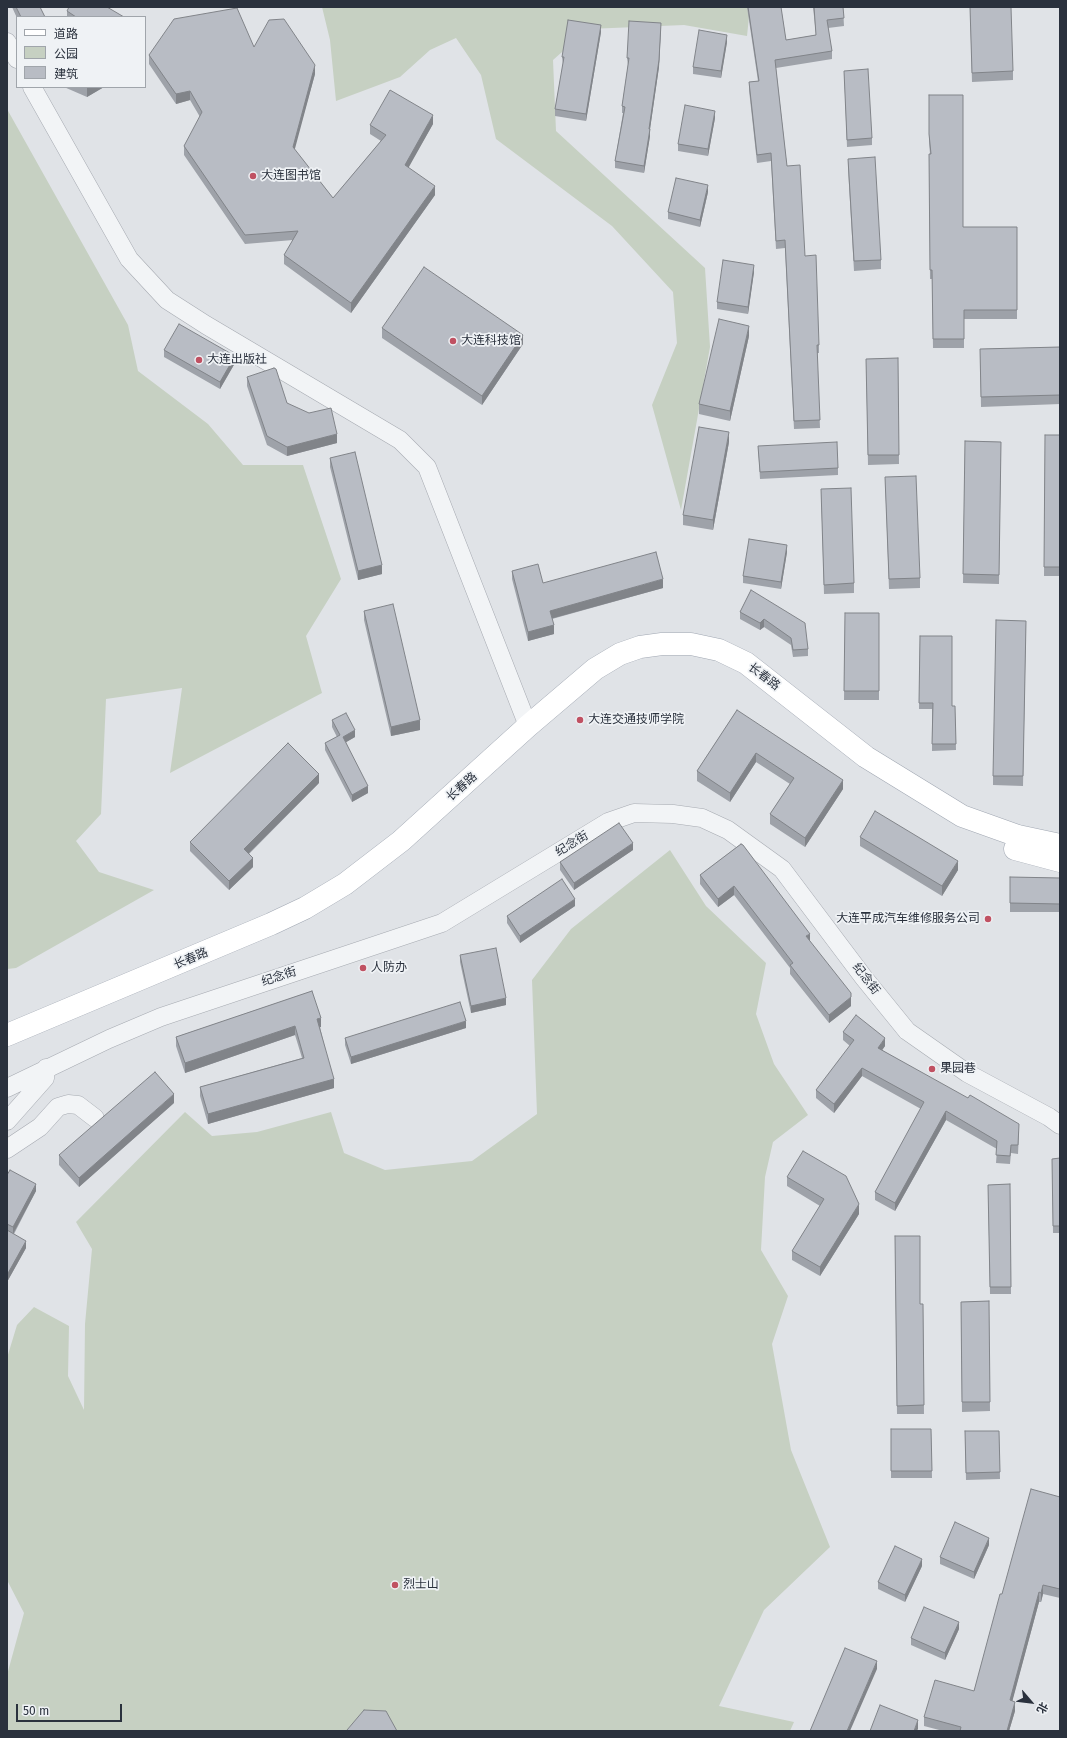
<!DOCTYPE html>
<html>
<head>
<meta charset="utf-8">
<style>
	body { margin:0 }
	#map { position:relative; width:1067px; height:1738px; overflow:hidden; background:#e0e3e7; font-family:"Fira Sans","Noto Sans SC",sans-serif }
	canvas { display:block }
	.frame { position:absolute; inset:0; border:8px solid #2a313d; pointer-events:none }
	.legend { position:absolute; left:16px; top:16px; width:130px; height:72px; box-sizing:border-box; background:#eff2f5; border:1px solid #a0a5ab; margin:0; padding:5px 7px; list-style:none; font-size:12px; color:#2a313d }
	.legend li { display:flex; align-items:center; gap:8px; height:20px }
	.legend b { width:20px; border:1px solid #a0a5ab }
	.north { position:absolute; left:1011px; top:1682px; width:40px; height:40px; -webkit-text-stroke:3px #eff2f5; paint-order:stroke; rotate:118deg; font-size:11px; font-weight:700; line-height:16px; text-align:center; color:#2a313d }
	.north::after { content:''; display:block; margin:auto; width:14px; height:18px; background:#2a313d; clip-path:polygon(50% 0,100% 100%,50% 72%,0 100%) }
	.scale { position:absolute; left:16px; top:1704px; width:106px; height:18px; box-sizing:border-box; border:2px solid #2a313d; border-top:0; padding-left:5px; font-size:12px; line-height:14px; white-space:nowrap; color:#2a313d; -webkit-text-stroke:3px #eff2f5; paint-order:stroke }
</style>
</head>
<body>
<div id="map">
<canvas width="1067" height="1738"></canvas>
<div class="frame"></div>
<ul class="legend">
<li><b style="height:5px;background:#fff"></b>道路</li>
<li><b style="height:11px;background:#c6d0c2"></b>公园</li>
<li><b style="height:11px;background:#b8bcc4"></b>建筑</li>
</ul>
<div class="north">北</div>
<div class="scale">50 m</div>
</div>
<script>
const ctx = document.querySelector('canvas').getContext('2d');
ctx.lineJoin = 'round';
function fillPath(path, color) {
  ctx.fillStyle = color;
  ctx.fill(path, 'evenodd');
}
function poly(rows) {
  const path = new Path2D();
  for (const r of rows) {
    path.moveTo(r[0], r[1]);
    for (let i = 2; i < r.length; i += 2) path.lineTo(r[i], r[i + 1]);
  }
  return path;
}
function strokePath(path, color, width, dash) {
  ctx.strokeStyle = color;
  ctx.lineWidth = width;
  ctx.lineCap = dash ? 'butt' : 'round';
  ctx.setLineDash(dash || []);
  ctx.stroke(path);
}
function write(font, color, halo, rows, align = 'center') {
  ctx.font = font + ' "Fira Sans","Noto Sans SC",sans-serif';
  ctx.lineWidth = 3.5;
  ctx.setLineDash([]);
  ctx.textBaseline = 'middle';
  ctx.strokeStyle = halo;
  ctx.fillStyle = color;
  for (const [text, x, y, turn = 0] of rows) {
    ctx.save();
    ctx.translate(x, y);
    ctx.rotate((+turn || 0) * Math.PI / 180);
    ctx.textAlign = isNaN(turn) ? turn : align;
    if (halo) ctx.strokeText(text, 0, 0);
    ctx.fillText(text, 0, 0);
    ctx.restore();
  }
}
fillPath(poly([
	[322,7,750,7,747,36,684,25,588,29,553,60,556,131,705,268,710,347,681,510,652,405,677,343,673,292,612,226,496,139,481,75,456,38,430,50,400,77,336,101,330,40],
	[7,109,128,325,138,371,208,424,243,465,303,465,341,579,306,636,322,693,170,773,182,688,106,699,101,814,76,841,99,872,154,890,16,968,7,969],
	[670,850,706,906,766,963,756,1014,774,1064,808,1115,773,1142,765,1177,761,1250,788,1296,772,1344,791,1450,830,1547,764,1610,719,1706,794,1722,790,1731,7,1731,7,1675,24,1613,7,1580,7,1358,17,1325,34,1307,69,1326,68,1376,84,1410,85,1324,92,1249,76,1222,185,1112,212,1136,257,1132,331,1112,344,1153,385,1170,472,1161,537,1114,532,980,571,929]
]), '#c6d0c2');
const minor = poly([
	[7,42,17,59],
	[32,87,129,259,167,300,206,325,400,440,427,467,528,726],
	[7,1088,109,1039,161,1017,442,923,608,822,634,813,673,814,702,818,728,830,782,869,864,978,907,1031,967,1073,1049,1117,1060,1125],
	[7,1121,45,1078,46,1068],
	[7,1149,40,1127,58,1107,68,1104,78,1105,95,1118]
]);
const major = poly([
	[1015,849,1060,861],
	[7,1035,271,924,305,908,345,884,401,841,528,726,595,669,620,654,640,647,662,644,691,644,719,650,746,663,866,757,962,816,1018,836,1060,845]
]);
strokePath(minor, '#a6aab1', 19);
strokePath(major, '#a0a7b2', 23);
strokePath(minor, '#f2f4f6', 18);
strokePath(major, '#fff', 22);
fillPath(poly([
	[12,7,40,7,45,17,17,17,17,18],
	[747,7,781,7,786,40,816,35,813,7,843,7,844,26,828,28,832,51,832,59,776,68,787,166,805,256,819,345,819,353,817,353,820,428,794,429,785,248,776,249,771,161,757,163,749,90,749,82,758,81],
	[970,7,1013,71,1013,80,972,82],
	[67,11,124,17,67,17],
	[661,30,659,67,650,129,650,136,644,173,615,168,615,161,623,113,622,113,622,106,628,65,627,58],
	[601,32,586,121,555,116,555,109,563,64,562,57],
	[727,42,721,78,693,74,693,67],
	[254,47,315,74,294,149,333,198,381,141,370,134,370,125,433,124,408,167,435,195,351,313,284,264,284,255,293,240,245,244,184,155,184,146,200,117,190,100,176,104,149,64,149,55],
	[844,71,872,138,872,145,847,147],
	[64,87,104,87,87,97],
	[929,95,963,227,1017,227,1017,319,964,319,964,348,933,348,932,279,930,279,929,154,930,154,929,142],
	[715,118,708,156,678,151,678,144],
	[848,159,881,260,881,269,854,271,848,168],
	[708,192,700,227,668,219,668,212],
	[754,272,748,314,717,309,717,302],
	[382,328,523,344,482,405,382,338],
	[749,336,730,421,699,414,699,404],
	[1060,347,1060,404,981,407,980,349],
	[164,350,235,363,220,389,164,357],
	[898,358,899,464,868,465,866,359],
	[247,377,287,403,337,443,287,456,267,445,247,386],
	[1045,435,1060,435,1060,576,1044,576],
	[965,441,1001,442,999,584,963,583],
	[729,442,713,530,683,525,683,515],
	[758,446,838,468,838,475,760,479],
	[330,458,382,574,358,580,330,467],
	[885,477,920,578,920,588,889,589],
	[821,489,854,583,854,593,824,594],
	[787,552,781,589,743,583,743,576],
	[512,571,543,583,663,588,552,619,554,634,528,641,512,579],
	[751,590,808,649,808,656,793,657,791,645,764,627,760,630,740,619,740,612],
	[364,611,420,730,391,736,364,620],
	[845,613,879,613,879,700,844,700],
	[1026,621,1023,786,993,785,993,776],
	[920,636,952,706,955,706,956,750,932,751,932,709,919,709],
	[737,710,843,789,805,847,770,824,770,814,790,784,756,762,730,802,697,781,697,771],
	[332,720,355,737,346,742,368,793,352,802,325,750,325,743,337,737,332,727],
	[319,783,249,854,253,867,229,890,190,851,190,842],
	[860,837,958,870,942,896,860,846],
	[741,844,810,941,851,1006,829,1023,790,974,790,968,734,895,718,907,700,884,700,875],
	[633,850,574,890,560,870,560,862],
	[1010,877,1060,878,1060,912,1010,912],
	[575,906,520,943,507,923,507,916],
	[460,955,506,1005,471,1013,460,962],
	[312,991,321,1027,320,1027,334,1088,208,1124,200,1096,200,1087,302,1058,295,1035,185,1073,176,1046,176,1037],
	[466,1028,351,1064,345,1045,345,1038],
	[843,1032,885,1046,882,1050,1019,1132,1018,1154,1011,1153,1010,1164,996,1163,997,1149,946,1120,895,1211,875,1200,875,1192,921,1109,862,1076,834,1113,816,1098,816,1090,850,1046,843,1040],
	[174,1103,79,1187,59,1165,59,1155],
	[1060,1158,1060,1233,1053,1233,1052,1159],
	[7,1175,36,1191,14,1234,26,1248,7,1282],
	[787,1177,859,1214,820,1276,792,1260,792,1251,820,1206,787,1186],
	[1010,1184,1011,1294,990,1294,988,1185],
	[895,1236,920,1304,923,1304,924,1414,897,1414],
	[989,1301,990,1411,962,1412,961,1302],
	[891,1429,931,1429,932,1478,891,1478],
	[965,1431,999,1431,1000,1479,966,1480],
	[1060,1497,1060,1598,1043,1594,1041,1602,1039,1602,1012,1701,1015,1711,1009,1731,943,1731,924,1726,924,1717,974,1691,1002,1594],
	[989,1545,974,1579,940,1564,940,1557],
	[922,1566,905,1602,878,1589,878,1582],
	[959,1629,945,1660,911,1645,911,1638]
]), '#9ea2a9');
fillPath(poly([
	[661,23,659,67,649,136,649,129],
	[601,25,601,32,586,121,586,114],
	[727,35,727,42,721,78,721,71],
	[315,65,315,74,293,156,293,147],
	[89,87,104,87,87,97,87,88],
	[190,91,190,100,176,104,176,94],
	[715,111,715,118,708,156,708,149],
	[433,115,433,124,405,174,405,165],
	[650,129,650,136,644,173,644,166],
	[708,185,708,192,700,227,700,220],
	[435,186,435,195,351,313,351,303],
	[754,265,754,272,748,314,748,307],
	[749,326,749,336,730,421,730,411],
	[523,335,523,344,482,405,482,396],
	[235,356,235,363,220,389,220,382],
	[729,432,729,442,713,530,713,520],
	[337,434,337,443,287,456,287,447],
	[787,545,787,552,781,589,781,582],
	[382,565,382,574,358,580,358,571],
	[663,579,663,588,550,619,550,611],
	[764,619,764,627,760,630,760,623],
	[554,625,554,634,528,641,528,632],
	[420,720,420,730,391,736,391,727],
	[355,730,355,737,343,744,343,737],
	[756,753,756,762,730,802,730,793],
	[319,774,319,783,244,858,244,849],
	[843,780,843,789,805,847,805,838],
	[368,786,368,793,352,802,352,795],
	[633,843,633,850,574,890,574,883],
	[253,858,253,867,229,890,229,881],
	[958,861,958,870,942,896,942,886],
	[734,886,734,895,718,907,718,899],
	[575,899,575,906,520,943,520,936],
	[810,934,810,942,806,936],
	[851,997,851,1006,829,1023,829,1015],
	[506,998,506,1005,471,1013,471,1006],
	[321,1018,321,1027,317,1028,317,1019],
	[466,1021,466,1028,351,1064,351,1057],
	[295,1026,295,1035,185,1073,185,1063],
	[885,1038,885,1046,878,1056,878,1048],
	[862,1068,862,1076,834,1113,834,1104],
	[334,1079,334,1088,208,1124,208,1114],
	[174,1094,174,1103,79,1187,79,1178],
	[946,1111,946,1120,895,1211,895,1203],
	[36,1184,36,1191,13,1234,13,1227],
	[859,1204,859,1214,820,1276,820,1267],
	[26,1241,26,1248,7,1282,7,1275],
	[989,1538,989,1545,974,1579,974,1572],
	[922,1559,922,1566,905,1602,905,1595],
	[1043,1585,1043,1594,1041,1602,1041,1593],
	[1039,1592,1039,1602,1010,1710,1010,1700],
	[959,1622,959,1629,945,1660,945,1653],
	[877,1661,877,1669,850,1731,847,1731],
	[1015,1702,1015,1711,1009,1731,1007,1731],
	[918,1720,918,1729,917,1731,914,1731]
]), '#818489');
const building = poly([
	[16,7,40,7,45,17,21,17,16,7],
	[69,7,107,7,124,17,76,17,67,11,69,7],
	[748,7,781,7,786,40,816,35,814,7,843,7,844,18,827,20,832,51,775,60,787,166,800,165,805,256,816,255,819,345,817,345,820,420,794,421,785,240,776,241,771,153,757,155,749,82,759,81,748,7],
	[970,7,1011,7,1013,71,972,73,970,7],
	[237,8,254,47,269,20,284,19,315,65,293,147,333,198,386,135,370,125,390,90,433,115,405,165,435,186,351,303,284,255,298,231,245,235,184,146,202,112,190,91,176,94,149,55,174,19,237,8],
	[568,20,601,25,586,114,555,109,564,57,562,57,568,20],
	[629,21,661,23,659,60,649,129,650,129,644,166,615,161,625,107,622,106,629,58,627,58,629,21],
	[699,30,727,35,721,71,693,67,699,30],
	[868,69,872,138,847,140,844,71,868,69],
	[929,95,963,95,963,227,1017,227,1017,310,964,310,964,339,933,339,932,270,930,270,929,154,931,154,929,134,929,95],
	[685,105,715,111,708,149,678,144,685,105],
	[875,157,881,260,854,261,848,159,875,157],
	[676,178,708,185,700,220,668,212,676,178],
	[723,260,754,265,748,307,717,302,723,260],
	[424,267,523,335,482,396,382,328,424,267],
	[719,319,749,326,730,411,699,404,719,319],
	[179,324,235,356,220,382,164,350,179,324],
	[1060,347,1060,395,981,397,980,349,1060,347],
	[898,358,899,455,868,455,866,359,898,358],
	[274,368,276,369,287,403,309,413,331,408,337,434,287,447,267,436,247,377,274,368],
	[699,427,729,432,713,520,683,515,699,427],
	[1045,435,1060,435,1060,567,1044,567,1045,435],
	[965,441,1001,442,999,575,963,574,965,441],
	[837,442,838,468,760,472,758,446,837,442],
	[355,452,382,565,358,571,330,458,355,452],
	[916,476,920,578,889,579,885,477,916,476],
	[851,488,854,583,824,585,821,489,851,488],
	[749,539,787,545,781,582,743,576,749,539],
	[656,552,663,579,550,611,554,625,528,632,512,571,538,564,543,583,656,552],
	[751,590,805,623,808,649,793,650,791,638,764,619,760,623,740,612,751,590],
	[393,604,420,720,391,727,364,611,393,604],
	[845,613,879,613,879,691,844,691,845,613],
	[996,620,1026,621,1023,776,993,776,996,620],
	[920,636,952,636,952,706,955,706,956,744,932,744,933,703,919,703,920,636],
	[737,710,843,780,805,838,770,814,794,778,756,753,730,793,697,771,737,710],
	[346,713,355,730,343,737,368,786,352,795,325,743,340,735,332,720,346,713],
	[288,743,319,774,244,849,253,858,229,881,190,842,288,743],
	[875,811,958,861,942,886,860,837,875,811],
	[619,823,633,843,574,883,560,862,619,823],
	[741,844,743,845,810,934,806,936,851,993,851,997,829,1015,790,965,793,963,734,886,718,899,700,875,741,844],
	[1010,877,1060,878,1060,904,1010,903,1010,877],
	[562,879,575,899,520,936,507,916,562,879],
	[496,948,506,998,471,1006,460,955,496,948],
	[312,991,321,1018,317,1019,334,1079,208,1114,200,1087,304,1058,295,1026,185,1063,176,1037,312,991],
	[460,1002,466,1021,351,1057,345,1038,460,1002],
	[856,1015,885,1038,878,1048,968,1098,970,1095,1019,1124,1018,1145,1011,1145,1010,1156,996,1155,997,1141,946,1111,895,1203,875,1192,924,1102,862,1068,834,1104,816,1090,854,1040,843,1032,856,1015],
	[155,1072,174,1094,79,1178,59,1155,155,1072],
	[803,1151,846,1176,859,1204,820,1267,792,1251,824,1199,787,1177,803,1151],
	[1060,1158,1060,1226,1053,1226,1052,1159,1060,1158],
	[10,1170,36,1184,13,1227,7,1224,7,1175,10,1170],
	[1010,1184,1011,1287,990,1287,988,1185,1010,1184],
	[7,1230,26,1241,7,1275,7,1230],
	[895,1236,920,1236,920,1304,923,1304,924,1405,897,1406,895,1236],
	[989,1301,990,1402,962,1402,961,1302,989,1301],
	[891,1429,931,1429,932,1471,891,1471,891,1429],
	[965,1431,999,1431,1000,1472,966,1473,965,1431],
	[1031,1489,1060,1497,1060,1589,1043,1585,1041,1593,1039,1592,1010,1700,1015,1702,1007,1731,960,1731,961,1727,924,1717,935,1680,974,1691,1000,1594,1002,1594,1031,1489],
	[955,1522,989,1538,974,1572,940,1557,955,1522],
	[895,1546,922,1559,905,1595,878,1582,895,1546],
	[924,1607,959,1622,945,1653,911,1638,924,1607],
	[845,1648,877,1661,847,1731,810,1731,845,1648],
	[880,1705,918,1720,914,1731,870,1731,880,1705],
	[364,1710,386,1711,397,1731,347,1731,347,1730,364,1710]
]);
fillPath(building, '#b8bcc4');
strokePath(building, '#818489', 1);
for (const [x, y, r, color] of [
	[253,176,4,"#c05162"],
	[453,341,4,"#c05162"],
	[199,360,4,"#c05162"],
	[580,720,4,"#c05162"],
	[988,919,4,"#c05162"],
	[363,968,4,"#c05162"],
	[932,1069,4,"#c05162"],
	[395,1585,4,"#c05162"]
]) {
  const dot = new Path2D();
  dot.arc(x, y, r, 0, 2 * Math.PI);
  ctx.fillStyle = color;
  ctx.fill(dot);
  strokePath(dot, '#eff2f5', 1.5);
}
write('12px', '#2a313d', '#eff2f5', [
	["大连图书馆",261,176],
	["大连科技馆",461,341],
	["大连出版社",207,360],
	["大连交通技师学院",588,720],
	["大连平成汽车维修服务公司",980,919,"right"],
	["人防办",371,968],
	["果园巷",940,1069],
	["烈士山",403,1585]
], 'left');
write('12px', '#2a313d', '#eff2f5', [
	["长春路",764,677,37],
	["长春路",462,787,-42],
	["纪念街",572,844,-31],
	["长春路",191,959,-23],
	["纪念街",279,977,-18],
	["纪念街",866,979,52]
]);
</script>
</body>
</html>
